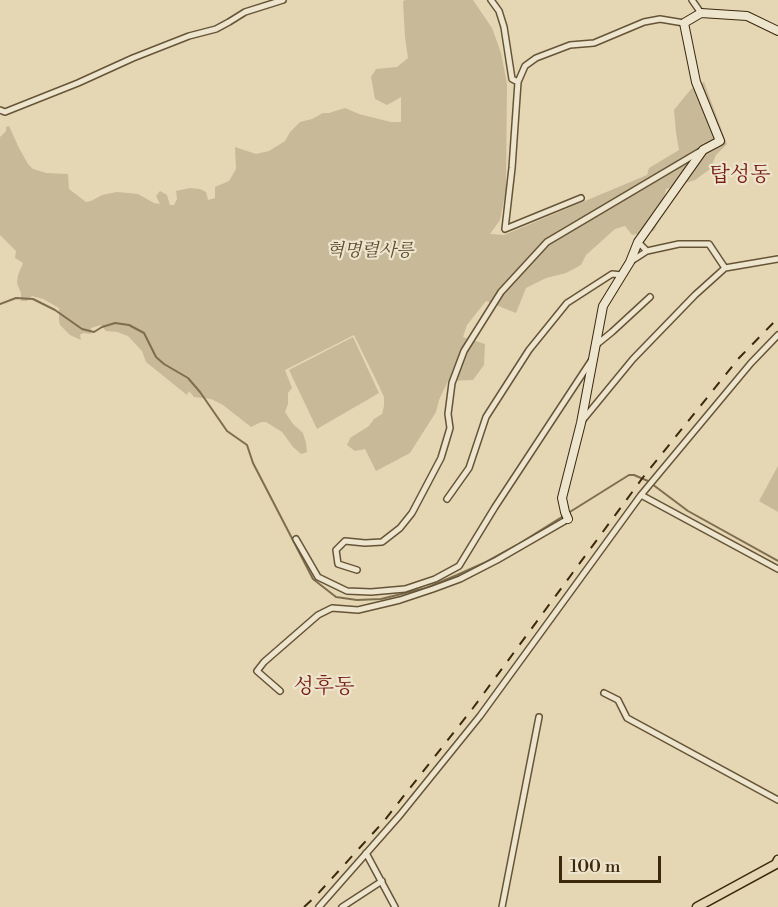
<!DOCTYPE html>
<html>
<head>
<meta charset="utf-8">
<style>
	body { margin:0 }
	#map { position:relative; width:778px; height:907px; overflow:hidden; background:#e5d7b4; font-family:"Libre Bodoni",serif }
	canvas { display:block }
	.scale { position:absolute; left:559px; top:856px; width:102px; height:27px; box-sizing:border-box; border:3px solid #3b280d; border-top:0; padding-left:8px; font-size:18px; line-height:21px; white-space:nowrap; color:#3b280d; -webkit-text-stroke:4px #eee5ce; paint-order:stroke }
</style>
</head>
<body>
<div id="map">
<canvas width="778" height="907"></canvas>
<div class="scale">100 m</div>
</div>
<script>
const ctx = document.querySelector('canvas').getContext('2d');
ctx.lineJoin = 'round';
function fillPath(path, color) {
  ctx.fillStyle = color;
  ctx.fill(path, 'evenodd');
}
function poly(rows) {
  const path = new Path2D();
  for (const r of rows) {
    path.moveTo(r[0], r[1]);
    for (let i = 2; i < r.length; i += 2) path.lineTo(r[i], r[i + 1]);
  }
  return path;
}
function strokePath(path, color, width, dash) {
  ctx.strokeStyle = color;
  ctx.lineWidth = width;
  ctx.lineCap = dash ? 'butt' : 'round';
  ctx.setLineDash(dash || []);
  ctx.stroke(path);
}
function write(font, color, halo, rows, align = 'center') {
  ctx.font = font + ' "Libre Bodoni","Noto Serif KR",serif';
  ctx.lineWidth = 4.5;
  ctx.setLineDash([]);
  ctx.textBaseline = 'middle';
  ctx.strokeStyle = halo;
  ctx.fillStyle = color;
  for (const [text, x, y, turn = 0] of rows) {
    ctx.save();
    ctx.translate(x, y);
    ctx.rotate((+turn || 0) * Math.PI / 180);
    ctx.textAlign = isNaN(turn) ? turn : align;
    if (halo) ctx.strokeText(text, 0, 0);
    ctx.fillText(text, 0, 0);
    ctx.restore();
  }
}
fillPath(poly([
	[406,0,473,0,492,28,501,53,507,84,506,190,500,220,490,234,504,235,647,175,649,168,679,150,676,133,674,110,691,89,704,82,727,144,716,155,710,169,695,180,666,189,659,220,654,231,632,235,625,226,615,229,586,255,581,265,566,273,546,278,526,288,516,313,486,301,467,325,463,337,485,344,484,365,473,380,448,381,439,400,436,412,410,453,376,471,365,449,355,451,347,445,350,438,369,426,374,419,382,414,384,406,384,397,379,386,354,335,285,370,292,388,288,393,288,404,285,412,293,424,303,433,306,443,307,452,301,454,293,447,282,432,266,422,261,422,251,427,223,405,211,399,194,397,189,391,187,395,146,362,142,351,128,336,117,332,106,331,101,325,91,328,91,334,83,333,80,335,81,340,70,335,60,325,59,321,59,308,43,299,32,296,27,301,21,301,21,293,17,283,18,275,23,263,15,258,16,251,0,235,0,137,6,131,6,127,9,126,19,148,28,164,33,169,46,173,68,174,69,189,86,202,91,201,102,195,117,192,138,194,154,203,160,204,156,196,160,191,167,195,170,205,174,205,177,199,176,191,190,188,200,189,206,192,208,200,215,198,215,187,229,181,236,169,235,147,256,154,269,151,285,141,290,132,300,122,312,119,323,113,329,113,345,108,359,114,391,122,401,122,401,97,387,105,375,99,371,77,376,69,397,67,408,58,405,37,403,1],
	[353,337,379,393,317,429,289,370],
	[778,466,778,512,759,501]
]), '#c8b998');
strokePath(poly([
	[0,304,16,298,33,299,55,310,82,329,94,332,102,327,115,323,129,325,144,333,156,357,164,364,188,378,200,392,227,431,247,445,253,463,313,579,336,597,357,600,381,599,426,588,457,575,486,562,517,545,629,475,634,475,648,481,688,511,778,561]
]), '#7e6e4f', 2);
const street = poly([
	[491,0,499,11,504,27,512,79,518,82],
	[692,0,701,13],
	[0,110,5,112,78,83,133,58,189,36,216,29,229,22,245,12,283,0],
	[581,198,505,229,512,168,518,82,525,66,536,58,570,45,594,43,644,22,660,19,684,23],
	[647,251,679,244,709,244,725,268],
	[630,262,647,251,638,242],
	[596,345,612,332,650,297],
	[582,421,633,359,695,295,725,268,778,259],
	[641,495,751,363,778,335],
	[447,499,469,468,486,417,529,350,567,303,612,274,622,275],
	[296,539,318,577,347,591,371,592,405,589,435,579,459,566,495,507,591,361],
	[357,570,338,564,336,550,345,541,365,543,382,542,400,528,412,513,441,458,450,428,448,414,452,383,464,351,501,292,547,242,699,152],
	[280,691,257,671,264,662,318,615,332,608,358,610,400,600,433,589,460,579,497,560,568,519],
	[604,693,618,700,627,718,778,800],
	[366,853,395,907],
	[319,907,400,815,480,716,641,495,778,569],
	[342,907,382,881],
	[502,907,539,717]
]);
const secondary = poly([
	[568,519,565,512,562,498,581,423,603,306,630,262,638,242,691,167,703,150,720,141,696,82,684,23,701,13,747,16,778,31]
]);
const primary = poly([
	[697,907,776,864,778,860]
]);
strokePath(street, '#665437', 8);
strokePath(secondary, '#3b280d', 10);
strokePath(primary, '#3b280d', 11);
strokePath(street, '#eee5ce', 5);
strokePath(secondary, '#eee5ce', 8);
strokePath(primary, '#e5d7b4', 8);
strokePath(poly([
	[304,907,315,897,384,821,473,708,644,476,739,358,778,318]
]), '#3b280d', 2, [10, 10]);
write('italic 18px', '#5e4c30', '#eee5ce', [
	["혁명렬사릉",370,252]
]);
write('21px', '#7a1f14', '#eee5ce', [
	["탑성동",740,176],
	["성후동",324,688]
]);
</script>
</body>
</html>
